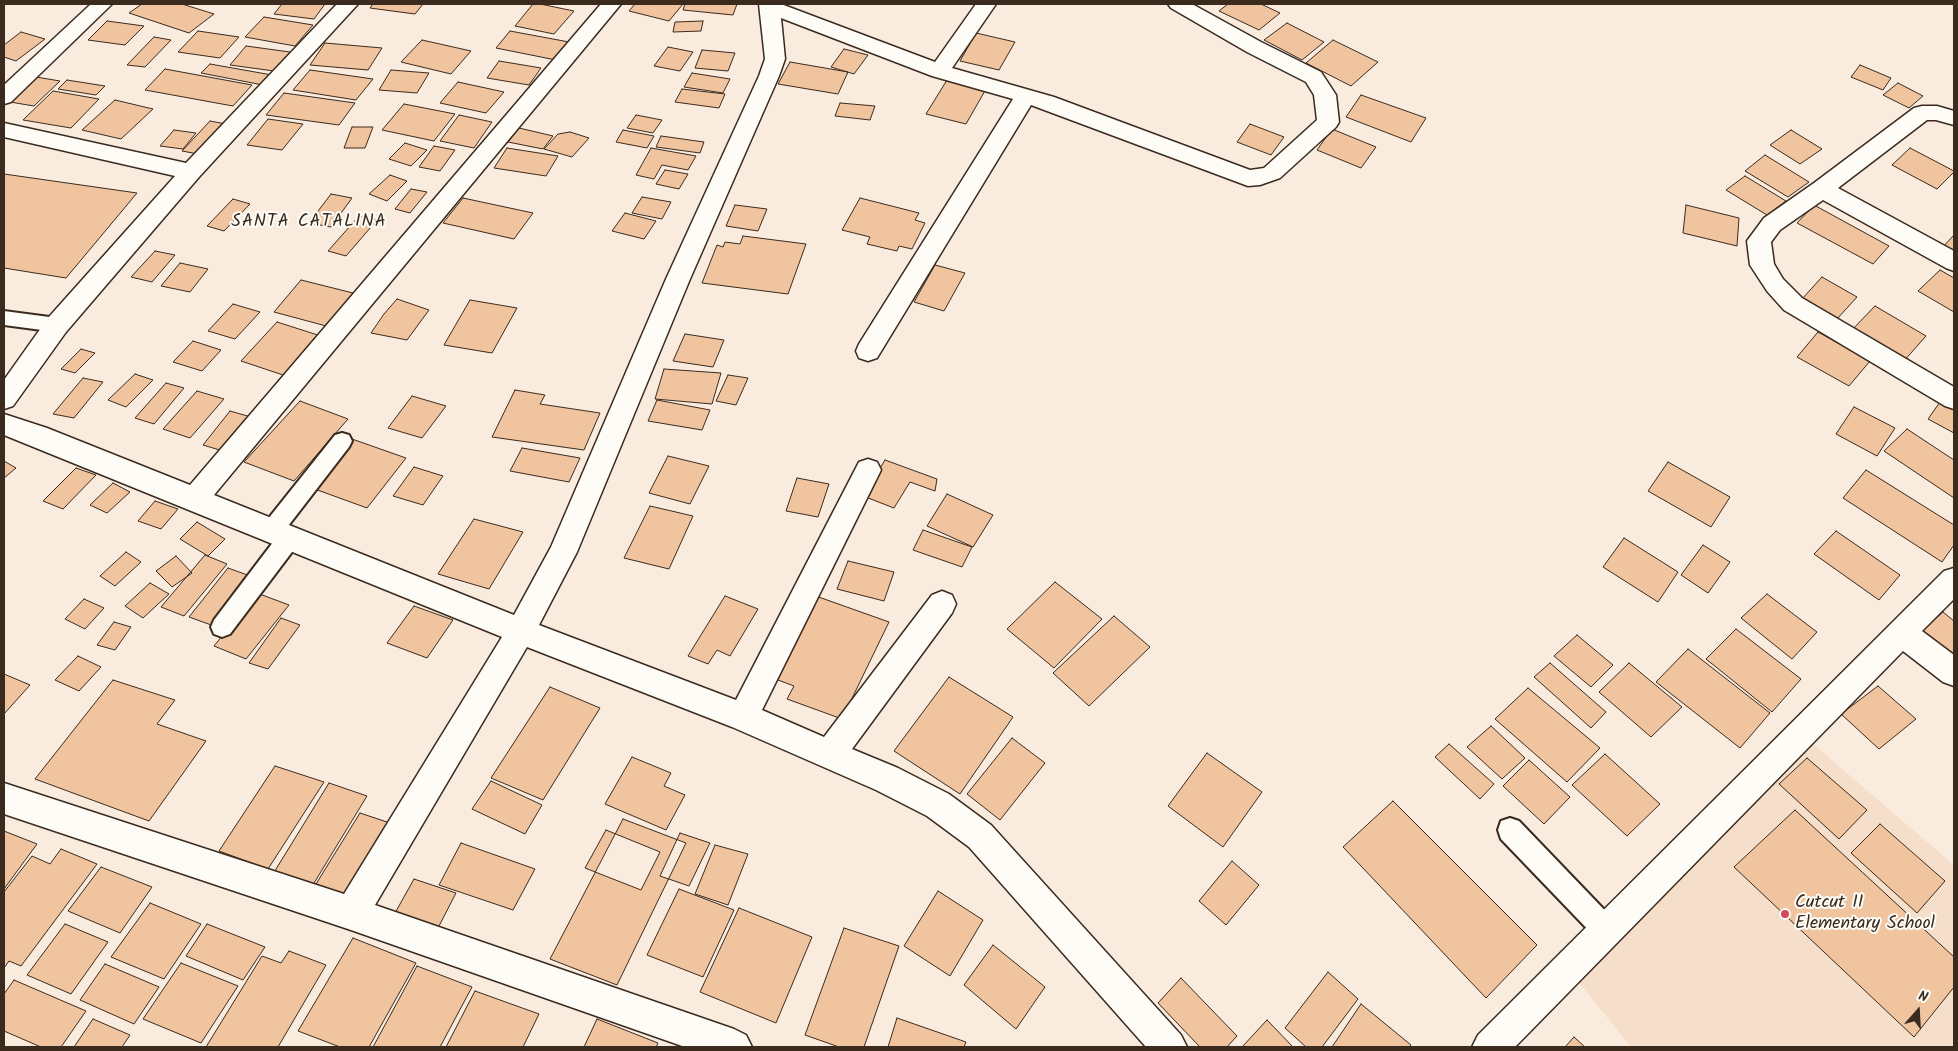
<!DOCTYPE html>
<html>
<head>
<meta charset="utf-8">
<style>
	body { margin:0 }
	#map { position:relative; width:1958px; height:1051px; overflow:hidden; background:#f9ebdd; font-family:Kalam,sans-serif }
	canvas { display:block }
	.frame { position:absolute; inset:0; border:5px solid #3b2a1e; pointer-events:none }
	.north { position:absolute; left:1893px; top:986px; width:50px; height:50px; -webkit-text-stroke:4px #fdfcf7; paint-order:stroke; rotate:19deg; font-size:14px; font-weight:700; line-height:20px; text-align:center; color:#3b2a1e }
	.north::after { content:''; display:block; margin:auto; width:18px; height:22px; background:#3b2a1e; clip-path:polygon(50% 0,100% 100%,50% 72%,0 100%) }
</style>
</head>
<body>
<div id="map">
<canvas width="1958" height="1051"></canvas>
<div class="frame"></div>
<div class="north">N</div>
</div>
<script>
const ctx = document.querySelector('canvas').getContext('2d');
ctx.lineJoin = 'round';
function fillPath(path, color) {
  ctx.fillStyle = color;
  ctx.fill(path, 'evenodd');
}
function poly(rows) {
  const path = new Path2D();
  for (const r of rows) {
    path.moveTo(r[0], r[1]);
    for (let i = 2; i < r.length; i += 2) path.lineTo(r[i], r[i + 1]);
  }
  return path;
}
function strokePath(path, color, width, dash) {
  ctx.strokeStyle = color;
  ctx.lineWidth = width;
  ctx.lineCap = dash ? 'butt' : 'round';
  ctx.setLineDash(dash || []);
  ctx.stroke(path);
}
function write(font, color, halo, rows, align = 'center') {
  ctx.font = font + ' Kalam,sans-serif';
  ctx.lineWidth = 4;
  ctx.setLineDash([]);
  ctx.textBaseline = 'middle';
  ctx.strokeStyle = halo;
  ctx.fillStyle = color;
  for (const [text, x, y, turn = 0] of rows) {
    ctx.save();
    ctx.translate(x, y);
    ctx.rotate((+turn || 0) * Math.PI / 180);
    ctx.textAlign = isNaN(turn) ? turn : align;
    if (halo) ctx.strokeText(text, 0, 0);
    ctx.fillText(text, 0, 0);
    ctx.restore();
  }
}
fillPath(poly([
	[1805,737,1954,865,1954,1047,1631,1047,1563,963]
]), '#f6dfca');
const building = poly([
	[142,4,182,4,214,14,189,33,129,13,142,4],
	[282,4,325,4,314,19,274,14,282,4],
	[373,4,423,4,415,14,370,8,373,4],
	[533,4,540,4,574,11,554,34,515,26,533,4],
	[635,4,683,4,669,21,629,11,635,4],
	[685,4,737,4,733,15,683,10,685,4],
	[1228,4,1261,4,1280,13,1259,30,1219,11,1228,4],
	[264,17,313,25,295,46,245,37,264,17],
	[107,21,144,26,125,45,88,40,107,21],
	[703,21,701,31,673,32,675,22,703,21],
	[1287,23,1324,42,1302,60,1264,40,1287,23],
	[198,31,239,37,220,58,178,52,198,31],
	[510,31,569,42,556,60,496,48,510,31],
	[21,32,45,39,16,61,4,57,4,45,21,32],
	[976,33,1015,42,999,70,960,61,976,33],
	[154,37,171,40,145,67,127,65,154,37],
	[422,40,471,51,451,74,401,62,422,40],
	[1333,40,1378,62,1351,86,1306,63,1333,40],
	[325,43,382,48,368,70,310,65,325,43],
	[246,46,290,52,274,71,230,65,246,46],
	[668,47,693,52,680,71,654,66,668,47],
	[844,49,868,55,854,74,831,67,844,49],
	[702,50,735,53,728,71,695,68,702,50],
	[499,61,541,68,529,85,487,78,499,61],
	[790,62,848,72,838,94,778,84,790,62],
	[210,64,272,75,263,85,201,73,210,64],
	[1860,65,1891,78,1883,90,1851,77,1860,65],
	[165,69,252,85,233,106,145,90,165,69],
	[310,70,373,79,356,100,293,90,310,70],
	[391,70,429,73,417,93,379,90,391,70],
	[692,73,730,79,723,93,684,87,692,73],
	[36,77,60,81,34,106,10,102,36,77],
	[67,80,105,86,96,95,58,89,67,80],
	[947,80,986,89,966,124,926,114,947,80],
	[458,82,504,92,486,113,440,103,458,82],
	[1898,83,1923,96,1909,108,1883,95,1898,83],
	[682,89,725,94,719,108,675,102,682,89],
	[53,91,99,99,71,128,23,120,53,91],
	[284,93,355,103,339,125,266,115,284,93],
	[1361,95,1426,118,1411,142,1346,117,1361,95],
	[115,100,153,109,121,139,82,130,115,100],
	[840,103,875,106,870,120,835,116,840,103],
	[404,104,455,114,434,141,382,130,404,104],
	[459,115,492,122,474,148,440,141,459,115],
	[636,115,662,120,653,133,627,128,636,115],
	[268,119,303,124,282,150,247,145,268,119],
	[210,121,226,124,198,154,182,151,210,121],
	[1250,124,1284,137,1271,155,1237,142,1250,124],
	[352,127,373,127,365,148,344,148,352,127],
	[519,128,553,136,543,149,508,142,519,128],
	[1332,129,1376,147,1361,168,1317,150,1332,129],
	[174,130,196,133,183,149,160,146,174,130],
	[623,130,654,136,647,148,616,142,623,130],
	[1791,130,1822,149,1800,164,1770,145,1791,130],
	[570,132,589,138,572,157,544,149,558,134,570,132],
	[661,136,704,142,700,153,656,147,661,136],
	[405,143,427,150,411,166,389,159,405,143],
	[434,146,455,150,440,171,419,167,434,146],
	[507,148,558,156,546,176,494,168,507,148],
	[651,148,696,156,688,170,662,165,654,179,636,175,651,148],
	[1910,148,1954,171,1954,172,1937,189,1892,165,1910,148],
	[1765,155,1809,182,1788,197,1745,171,1765,155],
	[665,170,688,174,679,189,656,184,665,170],
	[4,174,137,193,66,278,4,268,4,174],
	[390,175,407,181,387,201,369,194,390,175],
	[1745,176,1786,201,1767,215,1726,190,1745,176],
	[411,189,427,192,410,213,395,209,411,189],
	[331,194,352,198,331,227,309,223,331,194],
	[642,197,671,202,662,219,632,213,642,197],
	[463,198,533,213,514,239,443,223,463,198],
	[860,198,919,213,915,220,925,223,912,249,899,246,897,251,867,244,870,237,842,230,860,198],
	[233,199,250,204,224,231,207,226,233,199],
	[735,205,767,209,758,231,726,226,735,205],
	[1686,205,1739,218,1737,246,1683,233,1686,205],
	[1814,205,1889,246,1873,264,1797,223,1814,205],
	[625,213,656,221,644,239,612,231,625,213],
	[359,216,377,220,346,256,328,251,359,216],
	[1954,235,1954,258,1940,250,1954,235],
	[743,236,806,244,788,294,702,283,717,245,723,247,725,242,740,244,743,236],
	[155,251,175,255,152,282,131,277,155,251],
	[180,263,208,269,190,292,161,286,180,263],
	[935,265,965,273,944,311,914,302,935,265],
	[1940,270,1954,278,1954,312,1918,291,1940,270],
	[1822,277,1857,297,1837,319,1802,299,1822,277],
	[301,280,357,294,330,327,274,312,301,280],
	[397,299,429,310,407,340,371,333,384,314,397,299],
	[470,300,517,308,492,353,444,345,470,300],
	[233,304,260,312,235,339,208,331,233,304],
	[1875,306,1926,336,1903,362,1851,331,1875,306],
	[277,322,324,337,289,377,241,361,277,322],
	[1818,332,1870,361,1849,386,1797,357,1818,332],
	[685,334,724,340,713,367,673,361,685,334],
	[193,341,221,350,202,371,173,362,193,341],
	[81,349,95,353,75,373,61,369,81,349],
	[664,369,721,373,712,404,655,399,664,369],
	[135,374,153,380,126,407,108,400,135,374],
	[728,375,748,378,736,405,716,401,728,375],
	[83,378,103,382,74,418,53,414,83,378],
	[166,383,184,388,154,424,135,418,166,383],
	[515,390,545,395,540,404,600,413,584,450,492,437,515,390],
	[197,391,224,399,190,438,163,429,197,391],
	[412,396,446,406,422,438,388,428,412,396],
	[657,400,710,410,702,430,648,421,657,400],
	[300,401,348,419,294,481,244,462,300,401],
	[1940,402,1954,410,1954,433,1928,419,1940,402],
	[1854,407,1895,428,1877,456,1836,434,1854,407],
	[230,411,251,417,223,451,203,445,230,411],
	[1907,429,1954,460,1954,498,1884,451,1907,429],
	[352,439,406,458,367,508,312,488,352,439],
	[522,448,580,458,569,482,510,471,522,448],
	[668,456,709,466,690,504,649,493,668,456],
	[885,460,937,479,935,491,910,482,894,508,863,496,885,460],
	[4,461,16,468,4,478,4,461],
	[1668,462,1730,497,1711,527,1648,491,1668,462],
	[414,467,443,476,423,505,393,496,414,467],
	[76,468,96,475,63,509,43,501,76,468],
	[1866,470,1954,525,1954,545,1942,562,1843,498,1866,470],
	[797,478,829,484,818,517,786,511,797,478],
	[113,483,130,492,107,513,90,505,113,483],
	[947,494,993,515,973,547,927,526,947,494],
	[155,501,178,509,161,529,138,521,155,501],
	[650,506,693,516,669,569,624,558,650,506],
	[474,519,523,532,489,589,438,574,474,519],
	[197,522,225,539,208,556,180,539,197,522],
	[923,530,972,547,962,567,913,550,923,530],
	[1836,531,1900,575,1879,600,1814,554,1836,531],
	[1624,538,1678,572,1658,602,1603,567,1624,538],
	[1703,545,1730,562,1708,593,1681,575,1703,545],
	[126,552,141,562,115,586,100,576,126,552],
	[205,555,227,564,184,616,161,607,205,555],
	[176,556,192,573,172,587,156,571,176,556],
	[848,561,894,572,884,601,837,589,848,561],
	[228,568,253,577,214,626,189,617,228,568],
	[1055,582,1102,619,1054,668,1007,629,1055,582],
	[150,583,169,594,143,618,125,606,150,583],
	[257,593,289,605,246,659,214,646,257,593],
	[1767,594,1817,632,1792,659,1741,618,1767,594],
	[813,595,889,622,842,719,787,699,794,686,770,677,813,595],
	[725,596,758,609,730,656,717,650,708,664,688,656,725,596],
	[84,599,104,608,85,629,65,619,84,599],
	[414,606,453,620,427,658,387,643,414,606],
	[1943,612,1954,621,1954,665,1917,634,1943,612],
	[1114,616,1150,647,1089,706,1053,673,1114,616],
	[281,618,300,625,268,669,249,663,281,618],
	[114,622,131,627,115,650,97,645,114,622],
	[1736,629,1801,679,1772,712,1706,659,1736,629],
	[1577,635,1613,665,1591,687,1554,656,1577,635],
	[1688,649,1770,713,1740,748,1656,682,1688,649],
	[78,656,101,667,79,691,55,680,78,656],
	[1550,663,1606,712,1591,728,1534,677,1550,663],
	[1629,663,1682,707,1651,737,1599,692,1629,663],
	[4,674,30,685,4,714,4,674],
	[949,677,1013,717,960,794,894,751,949,677],
	[113,680,175,700,157,724,206,741,149,821,35,779,113,680],
	[1878,686,1916,719,1879,749,1841,714,1878,686],
	[550,687,600,708,543,800,491,778,550,687],
	[1528,688,1600,748,1567,782,1495,719,1528,688],
	[1491,726,1525,758,1502,779,1467,747,1491,726],
	[1012,738,1045,763,1000,820,967,794,1012,738],
	[1449,744,1494,784,1480,799,1435,757,1449,744],
	[1207,753,1262,792,1223,847,1168,806,1207,753],
	[1605,754,1660,804,1627,836,1572,785,1605,754],
	[632,757,671,773,664,786,685,795,666,830,605,804,632,757],
	[1807,758,1867,810,1839,839,1779,784,1807,758],
	[1529,760,1570,797,1544,824,1503,786,1529,760],
	[275,766,324,782,268,869,219,851,275,766],
	[491,781,542,805,525,834,472,809,491,781],
	[329,783,367,796,311,888,273,874,329,783],
	[1393,801,1537,945,1486,998,1343,847,1393,801],
	[1795,810,1954,957,1954,987,1914,1037,1734,867,1795,810],
	[360,813,393,824,351,897,316,884,360,813],
	[623,819,686,843,617,985,550,959,623,819],
	[1880,824,1945,881,1917,913,1851,853,1880,824],
	[606,830,660,852,641,890,585,868,606,830],
	[4,831,37,844,4,889,4,831],
	[680,833,710,843,689,886,660,876,680,833],
	[461,843,535,869,513,910,439,885,461,843],
	[715,845,748,854,728,905,695,894,715,845],
	[61,849,97,864,21,966,9,961,4,968,4,892,32,856,50,864,61,849],
	[1232,861,1259,885,1226,925,1199,901,1232,861],
	[101,867,152,887,120,933,68,911,101,867],
	[414,879,456,893,438,928,395,913,414,879],
	[679,889,734,910,703,977,647,955,679,889],
	[938,891,983,920,950,976,904,946,938,891],
	[150,903,201,924,164,979,111,957,150,903],
	[739,908,812,937,776,1023,700,992,739,908],
	[65,924,108,942,71,994,27,975,65,924],
	[207,924,265,947,243,980,186,956,207,924],
	[844,928,899,946,864,1047,839,1047,805,1035,844,928],
	[353,938,416,963,369,1047,340,1047,298,1031,353,938],
	[993,945,1045,987,1016,1029,964,985,993,945],
	[289,951,326,965,278,1047,206,1047,262,956,281,963,289,951],
	[181,963,238,986,201,1043,143,1019,181,963],
	[105,964,159,987,134,1024,80,1000,105,964],
	[417,966,472,987,440,1047,373,1047,417,966],
	[1328,972,1358,999,1322,1047,1306,1047,1285,1028,1328,972],
	[1181,978,1237,1036,1227,1047,1200,1047,1158,1003,1181,978],
	[14,980,86,1011,61,1047,41,1047,4,1031,4,994,14,980],
	[475,991,539,1014,523,1047,446,1047,475,991],
	[1361,1004,1411,1045,1409,1047,1332,1047,1361,1004],
	[897,1018,966,1042,964,1047,888,1047,897,1018],
	[93,1019,130,1035,122,1047,74,1047,93,1019],
	[597,1019,658,1043,656,1047,584,1047,597,1019],
	[1267,1020,1293,1047,1242,1047,1267,1020],
	[1574,1037,1585,1047,1565,1047,1574,1037]
]);
fillPath(building, '#f0c49f');
strokePath(building, '#3b2a1e', 1);
const lane = poly([
	[4,311,57,318,64,320,66,325,64,330,57,332,4,325,4,311],
	[342,433,349,435,352,441,349,447,285,530,290,528,298,530,301,537,298,544,230,634,222,637,214,634,211,627,214,620,277,537,272,539,264,536,261,530,264,524,335,435,342,433],
	[1510,818,1519,821,1615,921,1619,930,1615,939,1606,943,1597,939,1501,839,1498,830,1501,821,1510,818]
]);
const street = poly([
	[337,4,358,4,199,177,66,332,13,406,4,409,4,380,48,318,175,176,4,137,4,123,186,163,337,4],
	[601,4,621,4,214,495,514,615,551,547,666,279,759,76,765,59,759,4,781,4,935,62,976,4,996,4,952,68,1054,97,1250,170,1264,168,1317,120,1314,95,1306,82,1247,52,1171,8,1168,4,1192,4,1261,42,1321,72,1336,95,1339,122,1336,127,1280,178,1260,185,1248,186,1031,105,877,358,868,361,859,358,856,351,859,344,1013,99,932,76,781,18,785,59,779,76,690,279,577,552,539,625,736,700,859,462,868,459,877,462,881,470,762,710,824,737,932,595,942,591,952,595,956,604,952,613,852,749,898,768,949,794,991,825,1181,1035,1187,1047,1146,1047,969,847,927,816,876,790,732,727,527,647,375,905,734,1029,746,1035,752,1047,685,1047,351,930,4,814,4,783,344,894,502,637,4,435,4,414,47,428,190,485,601,4],
	[1922,106,1937,106,1954,111,1954,125,1936,120,1927,120,1838,188,1954,251,1954,271,1946,268,1823,200,1780,230,1771,242,1774,264,1783,279,1802,298,1954,387,1954,409,1945,406,1784,310,1767,291,1750,265,1747,241,1764,218,1814,183,1914,108,1922,106],
	[1954,568,1954,599,1922,631,1954,655,1954,686,1943,682,1903,651,1515,1047,1472,1047,1478,1035,1944,571,1954,568]
]);
const secondary = poly([
	[91,4,112,4,11,102,4,104,4,85,91,4]
]);
strokePath(lane, '#3b2a1e', 4);
strokePath(street, '#3b2a1e', 3);
strokePath(secondary, '#3b2a1e', 3);
fillPath(lane, '#fdfcf7');
fillPath(street, '#fdfcf7');
fillPath(secondary, '#fdfcf7');
for (const [x, y, r, color] of [
	[1785,914,5,"#d1495b"]
]) {
  const dot = new Path2D();
  dot.arc(x, y, r, 0, 2 * Math.PI);
  ctx.fillStyle = color;
  ctx.fill(dot);
  strokePath(dot, '#fdfcf7', 2);
}
ctx.letterSpacing = '1px';
write('18px', '#3b2a1e', '#fdfcf7', [
	["SANTA CATALINA",309,223]
]);
ctx.letterSpacing = '0px';
write('18px', '#3b2a1e', '#fdfcf7', [
	["Cutcut II",1795,904],
	["Elementary School",1795,925]
], 'left');
</script>
</body>
</html>
